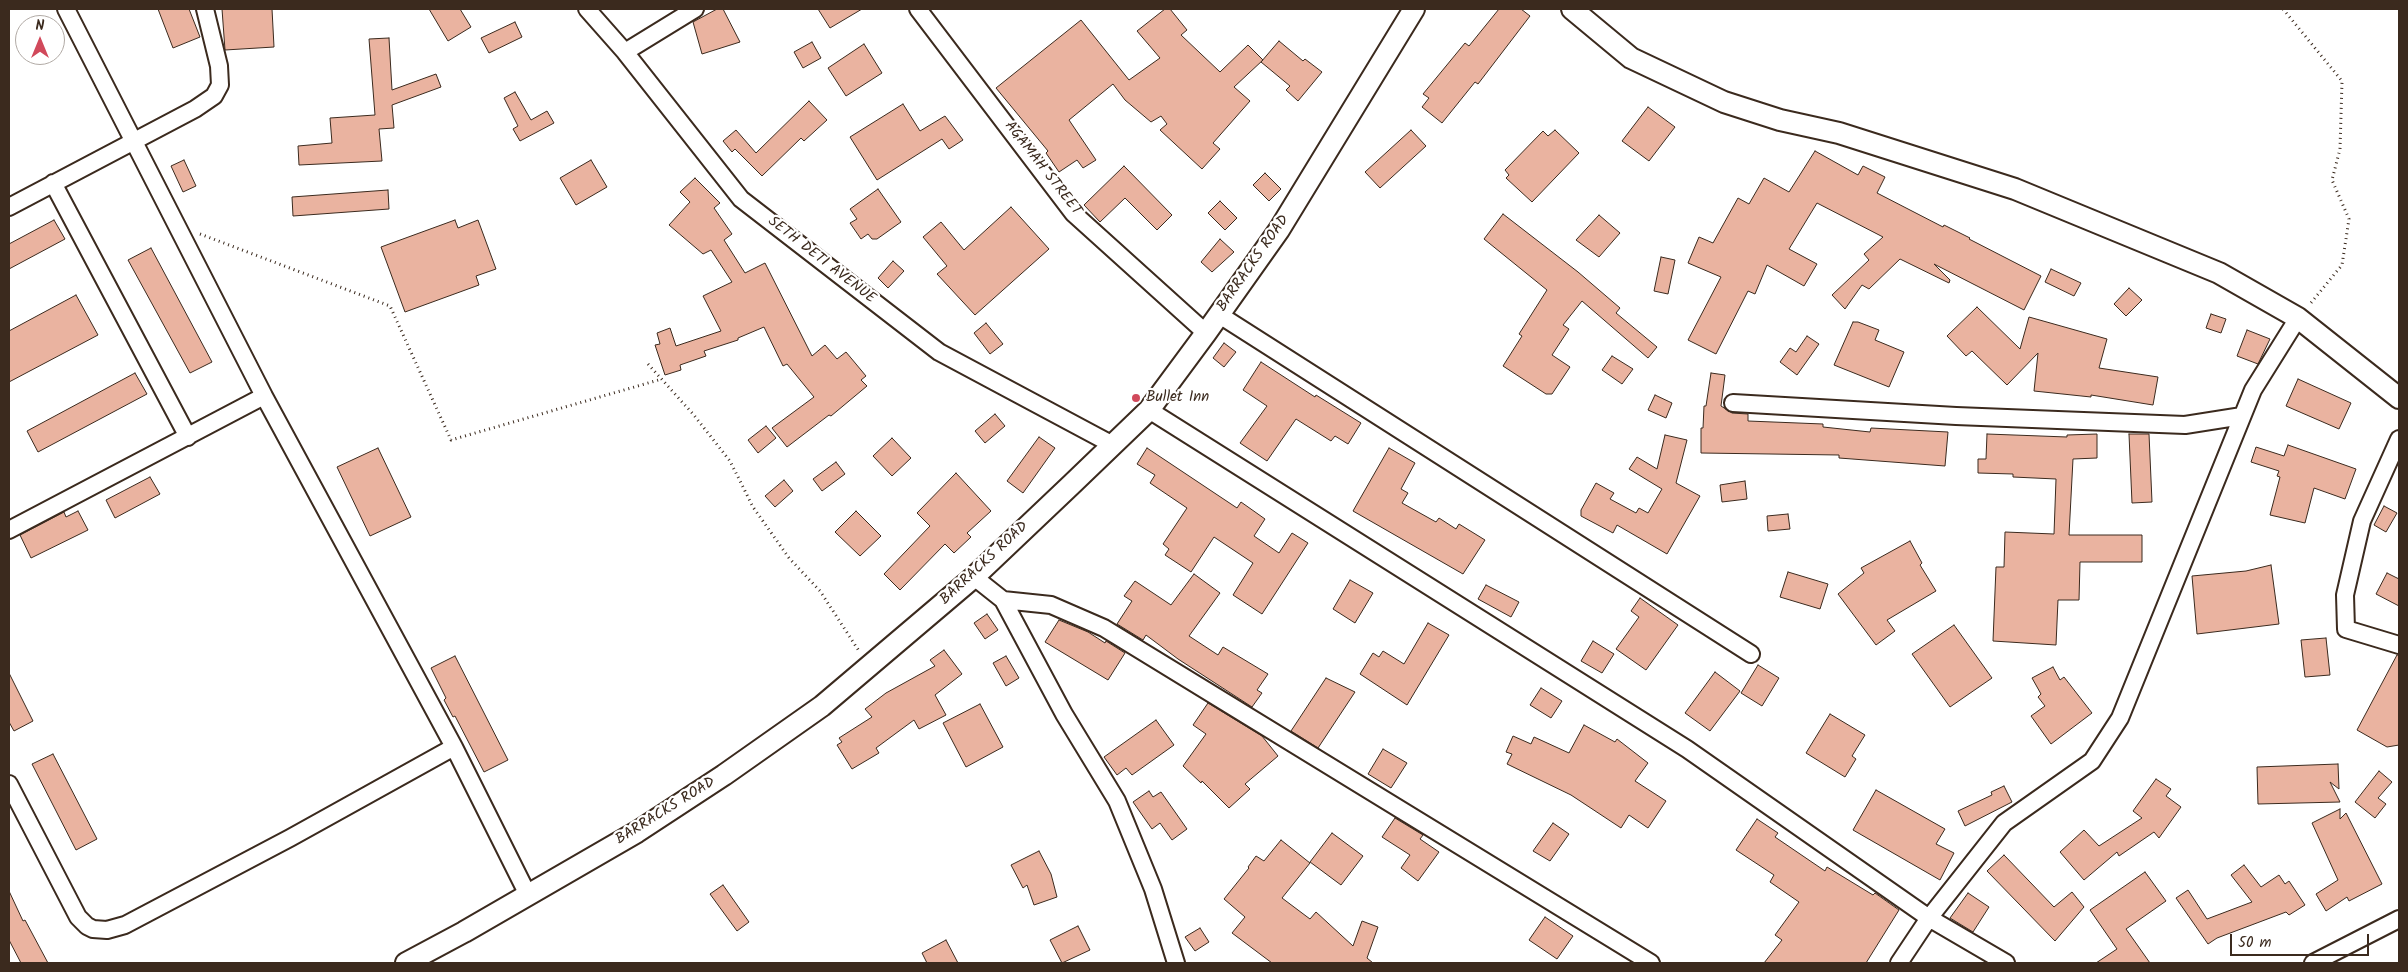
<!DOCTYPE html>
<html>
<head>
<meta charset="utf-8">
<style>
	body { margin:0 }
	#map { position:relative; width:2408px; height:972px; overflow:hidden; background:#fff; font-family:Kalam,sans-serif }
	canvas { display:block }
	.frame { position:absolute; inset:0; border:10px solid #3b2a1e; pointer-events:none }
	.north { position:absolute; left:15px; top:15px; width:50px; height:50px; box-sizing:border-box; background:#fff; border:1px solid #b1aaa5; border-radius:50%; rotate:0deg; font-size:14px; font-weight:700; line-height:20px; text-align:center; color:#3b2a1e }
	.north::after { content:''; display:block; margin:auto; width:18px; height:22px; background:#d1495b; clip-path:polygon(50% 0,100% 100%,50% 72%,0 100%) }
	.scale { position:absolute; left:2230px; top:934px; width:139px; height:22px; box-sizing:border-box; border:2px solid #3b2a1e; border-top:0; padding-left:6px; font-size:15px; line-height:18px; white-space:nowrap; color:#3b2a1e; -webkit-text-stroke:4px #fff; paint-order:stroke }
</style>
</head>
<body>
<div id="map">
<canvas width="2408" height="972"></canvas>
<div class="frame"></div>
<div class="north">N</div>
<div class="scale">50 m</div>
</div>
<script>
const ctx = document.querySelector('canvas').getContext('2d');
ctx.lineJoin = 'round';
function fillPath(path, color) {
  ctx.fillStyle = color;
  ctx.fill(path, 'evenodd');
}
function poly(rows) {
  const path = new Path2D();
  for (const r of rows) {
    path.moveTo(r[0], r[1]);
    for (let i = 2; i < r.length; i += 2) path.lineTo(r[i], r[i + 1]);
  }
  return path;
}
function strokePath(path, color, width, dash) {
  ctx.strokeStyle = color;
  ctx.lineWidth = width;
  ctx.lineCap = dash ? 'butt' : 'round';
  ctx.setLineDash(dash || []);
  ctx.stroke(path);
}
function write(font, color, halo, rows, align = 'center') {
  ctx.font = font + ' Kalam,sans-serif';
  ctx.lineWidth = 4.5;
  ctx.setLineDash([]);
  ctx.textBaseline = 'middle';
  ctx.strokeStyle = halo;
  ctx.fillStyle = color;
  for (const [text, x, y, turn = 0] of rows) {
    ctx.save();
    ctx.translate(x, y);
    ctx.rotate((+turn || 0) * Math.PI / 180);
    ctx.textAlign = isNaN(turn) ? turn : align;
    if (halo) ctx.strokeText(text, 0, 0);
    ctx.fillText(text, 0, 0);
    ctx.restore();
  }
}
const building = poly([
	[158,9,189,9,200,37,173,48,158,9],
	[222,9,272,9,274,47,225,50,222,9],
	[429,9,460,9,471,27,448,41,429,9],
	[717,9,723,9,740,42,702,54,693,22,717,9],
	[818,9,862,9,830,28,818,9],
	[1165,9,1170,9,1187,30,1181,35,1220,72,1248,45,1263,60,1234,87,1250,101,1213,143,1220,149,1202,169,1160,130,1167,124,1161,116,1151,122,1125,100,1113,84,1069,120,1096,160,1083,168,1077,160,1059,172,1046,153,1048,151,996,88,1081,20,1129,80,1160,58,1137,31,1165,9],
	[1499,9,1521,9,1530,16,1478,84,1475,82,1442,123,1422,107,1429,98,1423,94,1465,43,1469,46,1499,9],
	[515,22,522,37,489,53,481,38,515,22],
	[389,38,392,90,436,74,441,87,392,105,394,128,379,129,382,161,299,165,298,146,332,143,330,118,375,115,369,39,389,38],
	[1279,41,1303,61,1305,59,1322,72,1298,101,1286,90,1290,86,1261,62,1279,41],
	[812,42,821,58,803,68,794,52,812,42],
	[864,44,882,73,846,96,828,68,864,44],
	[515,92,531,120,547,111,554,123,520,141,513,129,518,126,504,98,515,92],
	[809,101,827,120,804,141,801,138,762,176,735,149,732,152,723,141,736,130,756,153,809,101],
	[903,104,920,131,945,116,963,140,949,149,942,139,877,180,850,137,903,104],
	[1648,107,1675,127,1649,161,1622,141,1648,107],
	[1411,130,1426,146,1380,188,1365,172,1411,130],
	[1555,130,1579,153,1532,202,1506,178,1509,175,1505,170,1543,131,1548,136,1555,130],
	[1815,151,1858,175,1863,166,1885,177,1877,193,1943,227,1944,225,1970,238,1969,239,2041,276,2024,310,1934,264,1950,280,1949,283,1900,259,1869,289,1862,285,1845,309,1832,295,1869,260,1864,254,1883,237,1817,203,1789,249,1817,264,1804,286,1767,265,1755,294,1748,291,1716,354,1688,340,1721,277,1688,263,1699,237,1713,243,1738,198,1749,204,1764,178,1789,192,1815,151],
	[184,160,196,186,183,192,171,166,184,160],
	[591,160,607,187,576,205,560,178,591,160],
	[1124,166,1172,215,1157,230,1125,198,1100,222,1084,205,1124,166],
	[1265,173,1281,189,1269,201,1253,185,1265,173],
	[695,178,720,203,714,208,732,234,724,240,745,273,765,263,812,356,825,345,837,359,846,352,866,376,861,380,867,386,831,416,829,415,787,447,772,428,814,397,787,364,783,366,764,327,738,338,738,340,704,351,706,356,680,365,681,370,665,375,655,345,660,344,657,333,670,328,676,346,721,331,703,296,732,282,711,250,703,254,669,225,690,202,680,192,695,178],
	[878,189,901,222,877,239,872,239,868,234,861,239,850,223,857,219,850,209,878,189],
	[388,190,389,209,293,216,292,197,388,190],
	[1220,201,1237,218,1225,230,1208,213,1220,201],
	[1011,207,1049,249,975,315,937,274,947,266,923,237,941,222,964,250,1011,207],
	[1503,214,1578,272,1620,308,1616,313,1657,347,1648,358,1582,301,1563,325,1569,329,1552,355,1570,367,1552,394,1546,394,1503,366,1522,336,1519,334,1547,290,1484,239,1503,214],
	[1599,215,1620,233,1599,257,1576,240,1599,215],
	[54,220,65,239,9,269,9,244,54,220],
	[455,220,458,228,478,220,496,269,476,276,479,285,405,312,381,247,455,220],
	[1220,239,1234,252,1212,272,1201,262,1220,239],
	[151,248,212,362,190,373,128,260,151,248],
	[1661,257,1675,260,1668,294,1654,291,1661,257],
	[893,261,904,271,888,288,878,278,893,261],
	[2051,269,2081,283,2074,296,2045,282,2051,269],
	[2129,288,2142,300,2126,316,2114,304,2129,288],
	[76,295,98,335,9,382,9,331,76,295],
	[1977,307,2020,349,2029,317,2107,339,2099,368,2158,377,2153,405,2091,395,2091,397,2034,391,2038,353,2007,385,1972,351,1966,356,1947,336,1977,307],
	[2211,314,2226,319,2221,333,2206,328,2211,314],
	[1853,322,1858,322,1879,330,1875,340,1904,352,1889,387,1834,365,1853,322],
	[986,323,1003,344,990,354,974,333,986,323],
	[2247,330,2270,339,2258,364,2237,356,2247,330],
	[1807,336,1819,344,1797,375,1780,362,1790,348,1796,352,1807,336],
	[1224,343,1236,352,1224,367,1213,358,1224,343],
	[1612,356,1633,369,1622,384,1602,370,1612,356],
	[1261,362,1315,397,1316,395,1361,423,1348,444,1335,436,1331,441,1296,419,1267,461,1240,443,1267,406,1243,390,1261,362],
	[135,373,147,394,38,452,27,431,135,373],
	[1711,373,1725,375,1721,406,1732,413,1748,414,1748,421,1823,424,1823,427,1870,432,1871,428,1948,432,1945,466,1839,458,1839,455,1701,453,1701,428,1703,428,1704,406,1706,406,1711,373],
	[2298,379,2351,403,2339,429,2286,406,2298,379],
	[1655,395,1672,403,1666,418,1648,410,1655,395],
	[995,414,1005,426,985,443,975,431,995,414],
	[766,426,776,438,758,453,748,440,766,426],
	[1987,434,2067,437,2067,435,2097,434,2097,458,2073,459,2069,535,2142,535,2142,562,2080,562,2079,600,2058,600,2056,645,1993,641,1996,567,2004,567,2005,532,2054,534,2056,479,2013,477,2013,474,1978,473,1978,459,1986,459,1987,434],
	[2129,434,2149,434,2152,502,2132,503,2129,434],
	[1665,435,1687,440,1676,483,1700,496,1667,554,1617,525,1613,533,1581,516,1581,510,1596,483,1614,493,1610,499,1636,513,1639,508,1648,513,1662,489,1629,469,1637,457,1657,469,1665,435],
	[1039,437,1055,448,1023,493,1007,481,1039,437],
	[892,438,911,458,892,476,873,456,892,438],
	[2288,445,2356,469,2345,499,2314,488,2305,523,2270,515,2280,477,2277,476,2279,471,2251,462,2256,447,2284,456,2288,445],
	[378,448,411,517,370,536,337,467,378,448],
	[1147,448,1237,508,1241,502,1265,519,1254,536,1279,553,1292,533,1308,543,1262,614,1233,595,1253,563,1214,537,1191,572,1165,555,1169,549,1163,544,1187,508,1150,483,1155,475,1137,464,1147,448],
	[1389,448,1415,463,1401,489,1408,493,1402,503,1436,522,1439,518,1456,529,1459,524,1485,540,1463,574,1353,511,1389,448],
	[836,462,845,474,822,491,813,479,836,462],
	[956,473,991,511,967,533,971,537,954,553,945,544,900,590,884,574,930,526,917,513,956,473],
	[150,477,160,494,115,518,106,500,150,477],
	[784,480,793,491,775,507,765,496,784,480],
	[1745,481,1747,499,1722,502,1720,485,1745,481],
	[2384,506,2397,513,2386,532,2374,525,2384,506],
	[78,511,88,530,31,558,20,535,64,512,66,517,78,511],
	[856,511,881,536,860,556,835,532,856,511],
	[1788,514,1790,529,1768,531,1767,516,1788,514],
	[1910,541,1922,563,1920,565,1936,591,1887,620,1895,631,1876,645,1838,594,1864,573,1861,568,1910,541],
	[2271,565,2279,624,2197,634,2192,576,2246,571,2271,565],
	[1788,572,1828,584,1820,609,1780,597,1788,572],
	[2387,573,2399,579,2399,606,2376,594,2387,573],
	[1194,574,1220,593,1189,636,1218,655,1223,647,1268,674,1257,690,1262,693,1252,707,1178,659,1146,635,1143,640,1117,624,1132,601,1124,596,1135,581,1171,605,1194,574],
	[1350,580,1373,593,1355,623,1333,609,1350,580],
	[1486,585,1519,602,1511,617,1478,599,1486,585],
	[1640,598,1678,625,1646,670,1616,649,1639,617,1631,611,1640,598],
	[987,614,998,630,985,639,974,623,987,614],
	[1059,620,1088,632,1105,643,1106,641,1125,653,1108,680,1045,642,1059,620],
	[1428,623,1449,635,1407,705,1360,674,1373,653,1379,657,1383,651,1404,664,1428,623],
	[1954,625,1992,678,1950,707,1912,654,1954,625],
	[2326,638,2330,675,2305,677,2301,640,2326,638],
	[1593,641,1614,654,1602,673,1581,661,1593,641],
	[944,650,962,674,935,695,946,715,919,729,914,720,876,748,879,753,852,769,837,745,842,742,839,738,872,717,865,709,886,693,935,666,930,660,944,650],
	[2397,655,2399,655,2399,745,2387,747,2357,730,2397,655],
	[455,656,508,760,484,772,455,716,453,717,444,700,446,698,431,668,455,656],
	[1006,656,1019,678,1006,686,993,663,1006,656],
	[1758,665,1779,678,1762,706,1741,693,1758,665],
	[2053,667,2060,680,2064,677,2092,713,2051,744,2031,716,2045,706,2038,697,2041,694,2032,678,2053,667],
	[1715,672,1740,691,1710,731,1685,713,1715,672],
	[9,673,33,721,14,731,9,722,9,673],
	[1326,678,1355,692,1318,748,1291,731,1326,678],
	[1541,688,1562,701,1551,718,1530,705,1541,688],
	[1208,703,1262,736,1278,756,1245,784,1250,789,1229,808,1202,781,1201,783,1183,766,1206,734,1193,725,1208,703],
	[980,704,1003,747,966,767,943,723,980,704],
	[1830,714,1865,735,1852,756,1856,759,1845,777,1806,753,1830,714],
	[1156,720,1174,745,1132,775,1126,768,1117,775,1104,757,1156,720],
	[1584,725,1615,742,1617,739,1648,763,1635,781,1666,801,1648,828,1629,815,1621,828,1571,795,1507,764,1512,754,1506,752,1513,736,1531,744,1534,737,1569,753,1584,725],
	[1383,749,1407,763,1391,788,1368,774,1383,749],
	[53,754,97,839,76,850,32,764,53,754],
	[2338,764,2339,789,2330,782,2340,802,2258,804,2257,767,2338,764],
	[2379,771,2392,782,2378,798,2386,804,2375,818,2355,802,2379,771],
	[2156,779,2171,789,2166,796,2181,807,2159,838,2154,832,2119,856,2117,852,2084,880,2060,852,2084,830,2099,846,2142,818,2133,811,2156,779],
	[2004,786,2012,802,1965,826,1958,811,1992,795,1991,792,2004,786],
	[1876,790,1945,829,1936,844,1954,853,1940,880,1853,830,1876,790],
	[1149,791,1153,797,1161,792,1187,829,1172,840,1160,823,1152,829,1133,802,1149,791],
	[2340,809,2340,819,2346,813,2382,884,2349,901,2347,897,2326,911,2316,894,2338,880,2312,823,2340,809],
	[1395,818,1423,835,1420,839,1439,852,1418,881,1401,868,1410,855,1382,837,1395,818],
	[1757,819,1778,833,1775,837,1825,871,1827,867,1873,895,1875,893,1899,910,1866,963,1764,963,1782,940,1775,935,1799,902,1770,882,1774,875,1736,850,1757,819],
	[1553,823,1569,834,1550,861,1533,851,1553,823],
	[1332,833,1363,856,1341,885,1310,862,1332,833],
	[1281,840,1310,863,1282,898,1310,919,1316,912,1353,946,1362,921,1378,927,1367,958,1373,963,1272,963,1232,933,1245,917,1224,899,1249,868,1248,867,1256,856,1264,861,1281,840],
	[1039,851,1051,874,1057,897,1034,905,1027,885,1023,888,1011,865,1039,851],
	[2004,855,2054,907,2072,892,2084,907,2055,941,1987,871,2004,855],
	[2244,865,2261,887,2279,875,2285,884,2289,881,2305,905,2289,915,2286,912,2217,938,2208,944,2176,898,2188,890,2207,919,2252,902,2231,875,2244,865],
	[2145,872,2166,901,2126,929,2150,963,2096,963,2117,949,2090,910,2145,872],
	[723,885,749,922,737,931,710,894,723,885],
	[9,891,23,921,25,920,48,963,21,963,9,940,9,891],
	[1968,893,1989,907,1973,932,1950,918,1968,893],
	[1545,917,1573,936,1557,959,1529,940,1545,917],
	[1078,926,1090,950,1062,963,1050,940,1078,926],
	[1200,928,1209,942,1195,951,1185,937,1200,928],
	[946,940,958,963,927,963,922,953,946,940]
]);
fillPath(building, '#eab3a0');
strokePath(building, '#3b2a1e', 1);
const minor = poly([
	[66,9,264,396,454,747,528,895],
	[587,9,625,52,741,199,939,352,1113,445],
	[918,9,1073,213,1206,333],
	[625,52,695,9],
	[53,183,188,437],
	[9,207,195,109,214,96,220,85,219,66,205,9],
	[1218,314,1751,654],
	[1733,403,1956,416,2185,425,2242,416],
	[1149,410,1687,749,1929,918,2006,963],
	[2399,439,2362,521,2345,595,2346,629,2399,645],
	[9,530,264,396],
	[974,577,1003,600,1064,714,1117,801,1153,889,1176,963],
	[1003,600,1051,605,1104,628,1651,963],
	[9,784,78,917,87,926,93,929,107,930,125,925,290,838,454,747],
	[1899,963,1929,918,2004,823,2092,761,2120,718,2253,390,2298,318],
	[2313,963,2399,919]
]);
const tertiary = poly([
	[1572,9,1631,58,1724,102,1780,120,1839,133,2015,189,2219,273,2298,318,2399,398],
	[406,963,464,932,637,832,724,775,822,706,974,577,1072,484,1149,410,1206,333,1279,230,1414,9]
]);
strokePath(minor, '#3b2a1e', 20);
strokePath(tertiary, '#3b2a1e', 24);
strokePath(poly([
	[2283,9,2342,81,2340,149,2332,180,2349,219,2342,265,2310,304],
	[200,234,390,306,451,440,662,379],
	[648,364,693,414,730,461,753,507,789,558,820,591,859,651]
]), '#3b2a1e', 3, [1, 4]);
strokePath(minor, '#fff', 16);
strokePath(tertiary, '#fff', 20);
for (const [x, y, r, color] of [
	[1136,398,5,"#d1495b"]
]) {
  const dot = new Path2D();
  dot.arc(x, y, r, 0, 2 * Math.PI);
  ctx.fillStyle = color;
  ctx.fill(dot);
  strokePath(dot, '#fff', 2);
}
write('15px', '#3b2a1e', '#fff', [
	["AGAMAH STREET",1042,169,52],
	["SETH DETI AVENUE",821,261,38],
	["BARRACKS ROAD",1254,264,-55],
	["BARRACKS ROAD",985,564,-43],
	["BARRACKS ROAD",666,812,-32]
]);
write('15px', '#3b2a1e', '#fff', [
	["Bullet Inn",1146,398]
], 'left');
</script>
</body>
</html>
